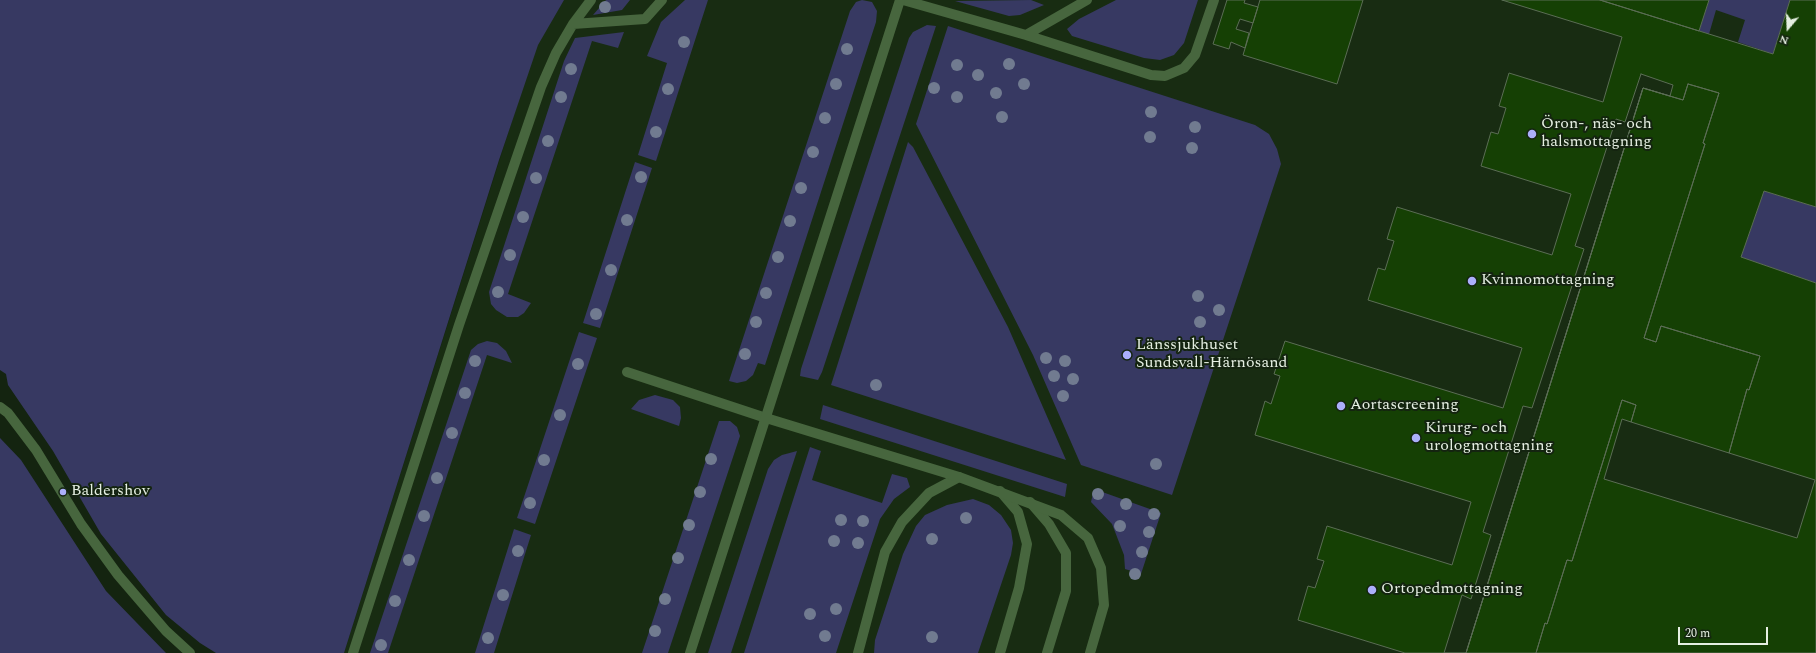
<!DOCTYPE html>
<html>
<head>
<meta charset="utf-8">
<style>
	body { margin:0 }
	#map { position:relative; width:1816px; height:653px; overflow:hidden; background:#142410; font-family:Spectral,serif }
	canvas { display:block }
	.north { position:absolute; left:1768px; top:8px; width:40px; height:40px; -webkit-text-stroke:3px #142410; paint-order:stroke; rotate:199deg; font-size:11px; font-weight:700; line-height:16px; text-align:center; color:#e5efe2 }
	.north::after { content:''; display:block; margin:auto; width:14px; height:18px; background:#e5efe2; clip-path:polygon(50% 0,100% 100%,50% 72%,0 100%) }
	.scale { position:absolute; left:1678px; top:627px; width:90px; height:18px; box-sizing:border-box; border:2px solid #e5efe2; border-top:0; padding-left:5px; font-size:12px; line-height:14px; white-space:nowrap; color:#e5efe2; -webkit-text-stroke:3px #142410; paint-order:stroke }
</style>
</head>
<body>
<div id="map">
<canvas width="1816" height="653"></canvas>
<div class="north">N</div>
<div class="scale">20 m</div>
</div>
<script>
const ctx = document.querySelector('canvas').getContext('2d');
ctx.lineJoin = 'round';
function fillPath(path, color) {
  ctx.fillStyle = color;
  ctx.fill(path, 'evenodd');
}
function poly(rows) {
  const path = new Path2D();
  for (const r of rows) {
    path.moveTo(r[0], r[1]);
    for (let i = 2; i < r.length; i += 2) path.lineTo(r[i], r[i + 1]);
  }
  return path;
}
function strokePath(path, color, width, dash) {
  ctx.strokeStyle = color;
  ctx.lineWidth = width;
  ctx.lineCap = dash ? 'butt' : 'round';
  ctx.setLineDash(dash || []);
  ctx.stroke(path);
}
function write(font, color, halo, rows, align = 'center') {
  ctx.font = font + ' Spectral,serif';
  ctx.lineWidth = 4;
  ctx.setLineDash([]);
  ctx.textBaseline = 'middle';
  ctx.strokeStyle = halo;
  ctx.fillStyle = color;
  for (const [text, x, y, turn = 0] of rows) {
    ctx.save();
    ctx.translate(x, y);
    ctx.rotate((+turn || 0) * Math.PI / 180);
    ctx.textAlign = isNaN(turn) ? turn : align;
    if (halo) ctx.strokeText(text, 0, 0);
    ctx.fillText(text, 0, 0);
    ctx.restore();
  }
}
fillPath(poly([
	[550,0,1816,0,1816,653,344,653]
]), '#182c12');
fillPath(poly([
	[0,0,564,0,538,45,499,160,344,653,216,653,200,643,166,615,101,534,53,451,8,385,6,374,0,370],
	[606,0,630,0,622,10,593,15],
	[685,0,708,0,656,161,638,155,667,63,647,56,661,22],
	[862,0,872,2,877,11,876,22,765,365,758,363,753,375,746,381,737,383,729,381,850,11,856,2],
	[1031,0,1044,5,1020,15,1009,16,955,1],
	[1116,0,1198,0,1184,43,1174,55,1160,60,1144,58,1072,36,1067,29,1079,19],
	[1709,0,1790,0,1773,54,1738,42,1745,20,1716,10,1709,34,1699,31],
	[927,25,936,26,822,372,818,380,800,376,801,369,909,38,913,32],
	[948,26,1255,125,1269,134,1277,149,1281,164,1172,495,1081,465,1033,355,916,124],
	[624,32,618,48,592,41,508,294,531,303,524,313,518,317,507,317,496,310,491,304,489,292,564,61,575,38],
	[908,142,913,147,1008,327,1066,460,831,385],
	[635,162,652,168,600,328,583,323],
	[1764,191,1816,207,1816,283,1741,257],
	[579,332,597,338,535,524,517,518],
	[487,341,497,343,506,351,512,363,487,355,388,653,370,653,471,350,478,344],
	[655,395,673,400,680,407,681,418,679,426,631,409,639,400],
	[823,405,1067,484,1065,497,820,419],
	[719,421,730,421,737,427,740,436,668,653,642,653],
	[0,438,21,460,106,591,166,653,0,653],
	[810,447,821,451,812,480,882,503,892,474,907,478,910,487,894,499,880,519,836,653,744,653],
	[797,451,731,653,708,653,768,469,774,460,782,455],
	[1094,489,1161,513,1141,574,1125,569,1124,555,1112,524,1091,502],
	[973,499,989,505,1001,515,1011,530,1013,543,1011,555,978,653,874,653,875,640,903,554,916,526,925,515,947,505],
	[514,529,531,535,494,653,475,653]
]), '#373962');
const building = poly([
	[1227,0,1245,0,1244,3,1258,7,1253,23,1240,19,1236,29,1249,33,1245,48,1231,42,1229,49,1213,44,1227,0],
	[1260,0,1363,0,1337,84,1243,55,1260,0],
	[1502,0,1600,0,1773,54,1790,0,1816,0,1816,207,1764,191,1741,257,1816,283,1816,653,1536,653,1545,623,1547,624,1567,560,1572,561,1622,400,1636,405,1631,422,1622,419,1604,479,1797,538,1815,480,1729,453,1747,389,1749,390,1760,356,1661,326,1656,342,1644,338,1705,144,1703,143,1719,93,1688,84,1683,100,1643,88,1466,653,1405,653,1298,620,1308,586,1315,588,1324,561,1317,559,1327,526,1452,565,1471,502,1255,435,1265,401,1271,404,1280,376,1274,374,1285,341,1503,408,1522,348,1368,300,1378,268,1385,270,1394,241,1387,239,1397,207,1552,255,1571,194,1481,166,1491,132,1498,134,1506,108,1499,106,1509,73,1603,102,1622,37,1502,0],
	[1600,0,1709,0,1699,31,1600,0],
	[1641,74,1673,85,1670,96,1643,88,1466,653,1444,653,1462,595,1471,599,1491,535,1483,532,1523,406,1532,408,1584,249,1575,246,1616,119,1625,122,1641,74],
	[1688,84,1719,93,1703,143,1705,144,1644,338,1656,342,1661,326,1760,356,1749,390,1747,389,1729,453,1631,422,1636,405,1622,400,1572,561,1567,560,1547,624,1545,623,1536,653,1466,653,1643,88,1683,100,1688,84]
]);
fillPath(building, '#154004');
strokePath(building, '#5b6d55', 1);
strokePath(poly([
	[903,0,1026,35,1151,75,1165,76,1184,68,1195,55,1214,0],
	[573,24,645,19,662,0],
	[1026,35,1087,0],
	[627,372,766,418],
	[1000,491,1018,512,1027,544,1019,588,1000,653],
	[1030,502,1049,524,1066,553,1066,591,1047,653],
	[353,653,459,325,541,87,556,53,573,24,591,0],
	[858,653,885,552,902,522,929,493,959,477]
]), '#47663e', 10);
strokePath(poly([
	[0,407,8,413,36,450,81,524,118,575,166,631,190,653],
	[766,418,959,477,1061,515,1088,538,1101,568,1104,605,1090,653],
	[690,653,900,0]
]), '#47663e', 10);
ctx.fillStyle = '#717b90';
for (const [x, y] of [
	[605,7],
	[684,42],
	[847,49],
	[1009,64],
	[957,65],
	[571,69],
	[978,75],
	[836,84],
	[1024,84],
	[934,88],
	[668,89],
	[996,93],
	[561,97],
	[957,97],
	[1151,112],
	[1002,117],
	[825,118],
	[1195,127],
	[656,132],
	[1150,137],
	[548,141],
	[1192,148],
	[813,152],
	[641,177],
	[536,178],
	[801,188],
	[523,217],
	[627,220],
	[790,221],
	[510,255],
	[778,257],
	[611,270],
	[498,292],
	[766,293],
	[1198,296],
	[1219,310],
	[596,314],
	[756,322],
	[1200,322],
	[745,354],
	[1046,358],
	[475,361],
	[1065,361],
	[578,364],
	[1054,376],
	[1073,379],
	[876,385],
	[465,393],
	[1063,396],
	[560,415],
	[452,433],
	[711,459],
	[544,460],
	[1156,464],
	[437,478],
	[700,492],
	[1098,494],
	[530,503],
	[1126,504],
	[1154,514],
	[424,516],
	[966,518],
	[841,520],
	[863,521],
	[689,525],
	[1120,526],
	[1149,532],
	[932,539],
	[834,541],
	[858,543],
	[518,551],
	[1142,552],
	[678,558],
	[409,560],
	[1135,574],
	[503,595],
	[665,599],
	[395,601],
	[836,609],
	[810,614],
	[655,631],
	[825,636],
	[932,637],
	[488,638],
	[381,645]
]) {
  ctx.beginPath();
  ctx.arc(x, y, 6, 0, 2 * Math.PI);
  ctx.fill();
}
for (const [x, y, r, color] of [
	[1532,134,5,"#abaffb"],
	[1472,281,5,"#abaffb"],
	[1127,355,5,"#abaffb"],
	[1341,406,5,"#abaffb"],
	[1416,438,5,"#abaffb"],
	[63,492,4,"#abaffb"],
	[1372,590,5,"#abaffb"]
]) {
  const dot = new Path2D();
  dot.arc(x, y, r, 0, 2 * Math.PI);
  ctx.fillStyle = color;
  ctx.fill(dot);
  strokePath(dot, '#142410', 1.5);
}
write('16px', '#e5efe2', '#142410', [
	["Öron-, näs- och",1541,125],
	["halsmottagning",1541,143],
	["Kvinnomottagning",1481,281],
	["Länssjukhuset",1136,346],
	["Sundsvall-Härnösand",1136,364],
	["Aortascreening",1350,406],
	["Kirurg- och",1425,429],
	["urologmottagning",1425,447],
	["Baldershov",71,492],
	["Ortopedmottagning",1381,590]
], 'left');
</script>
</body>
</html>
